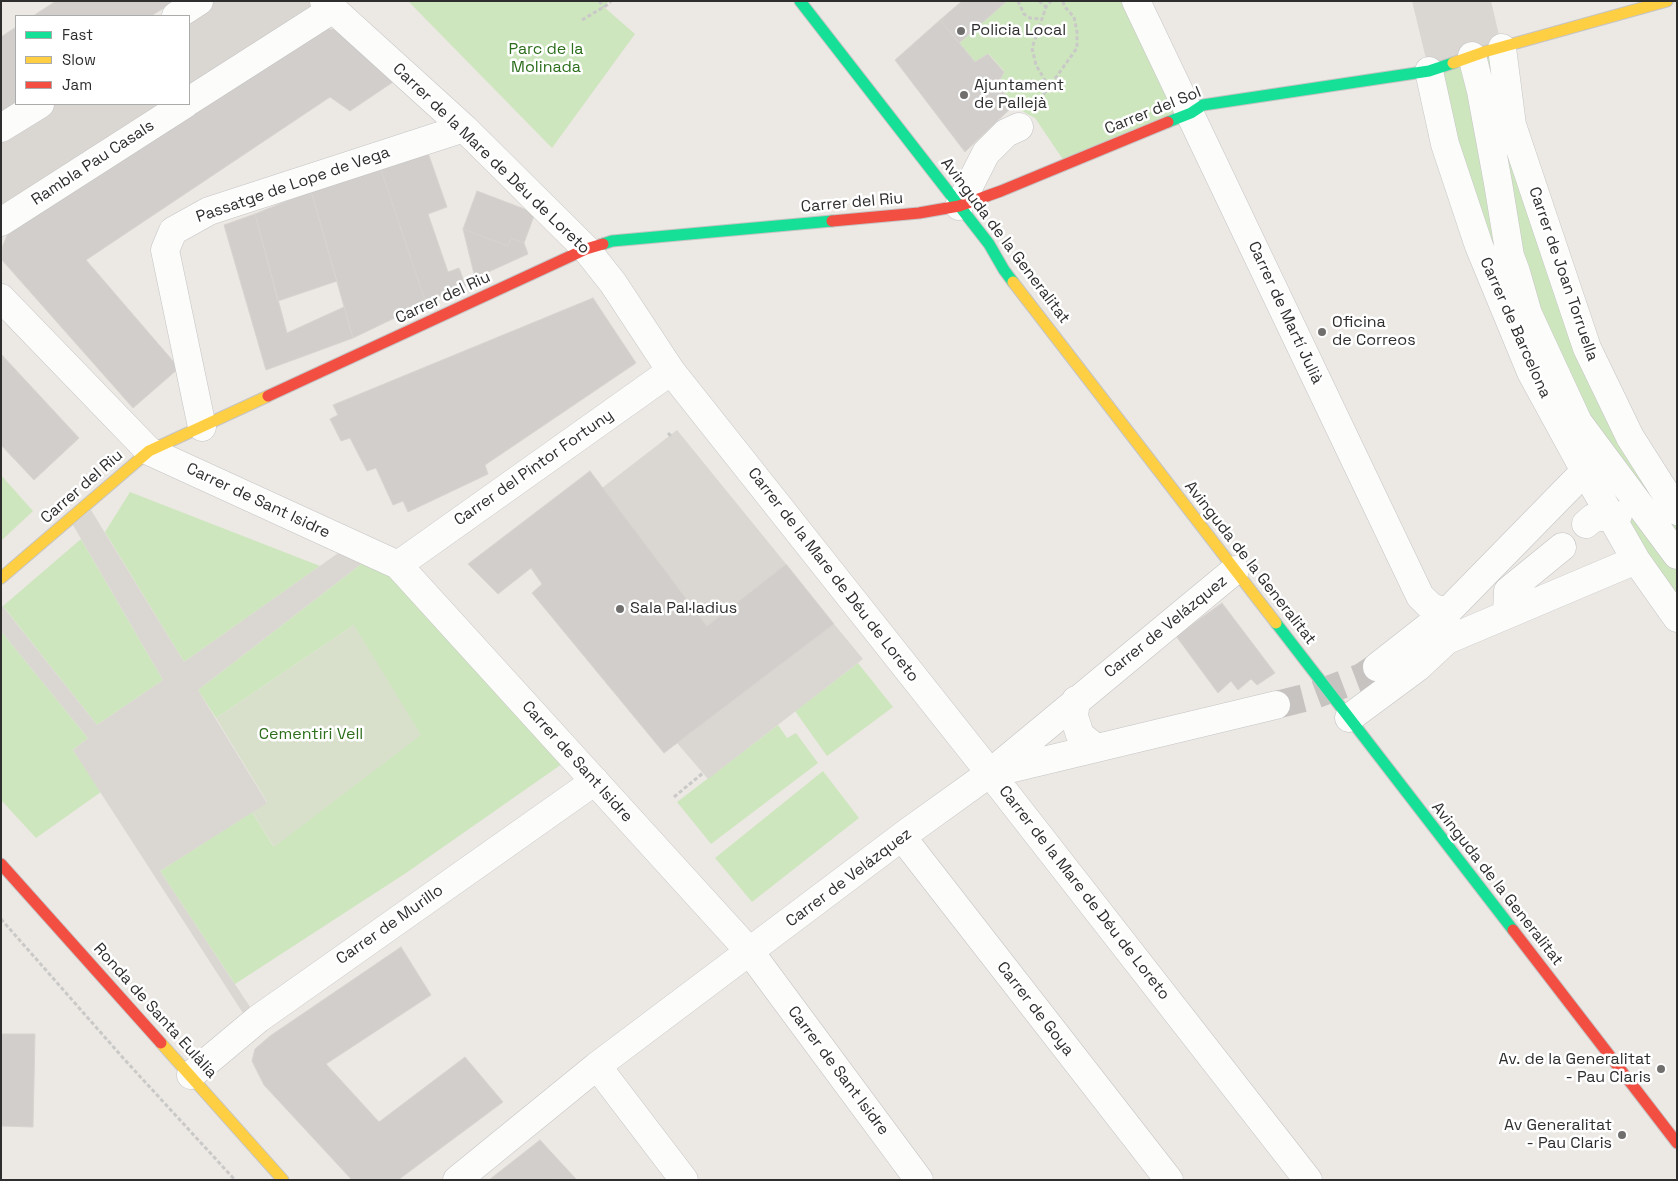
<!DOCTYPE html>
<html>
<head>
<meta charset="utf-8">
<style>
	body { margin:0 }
	#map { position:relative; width:1678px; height:1181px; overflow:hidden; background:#ece8e4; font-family:"Space Grotesk",sans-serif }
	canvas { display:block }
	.frame { position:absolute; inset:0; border:2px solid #2e2e2e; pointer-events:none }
	.legend { position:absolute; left:15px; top:15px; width:175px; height:90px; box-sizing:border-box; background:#fff; border:1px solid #ababab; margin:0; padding:6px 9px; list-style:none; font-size:15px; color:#2e2e2e }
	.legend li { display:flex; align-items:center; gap:10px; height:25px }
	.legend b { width:25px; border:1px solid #ababab }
</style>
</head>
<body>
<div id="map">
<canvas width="1678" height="1181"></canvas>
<div class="frame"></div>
<ul class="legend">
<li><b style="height:6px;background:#16e098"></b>Fast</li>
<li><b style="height:6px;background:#ffcf43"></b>Slow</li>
<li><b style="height:6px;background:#f24e42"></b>Jam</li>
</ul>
</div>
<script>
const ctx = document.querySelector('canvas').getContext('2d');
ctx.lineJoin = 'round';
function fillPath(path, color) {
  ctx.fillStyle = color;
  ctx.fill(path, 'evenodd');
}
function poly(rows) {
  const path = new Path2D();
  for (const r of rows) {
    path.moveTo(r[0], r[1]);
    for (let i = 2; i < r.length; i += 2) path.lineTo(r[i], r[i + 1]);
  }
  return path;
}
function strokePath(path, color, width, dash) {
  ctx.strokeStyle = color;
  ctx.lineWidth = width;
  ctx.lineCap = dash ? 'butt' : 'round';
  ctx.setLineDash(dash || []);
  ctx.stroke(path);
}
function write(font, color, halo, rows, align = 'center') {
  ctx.font = font + ' "Space Grotesk",sans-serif';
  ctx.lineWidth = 5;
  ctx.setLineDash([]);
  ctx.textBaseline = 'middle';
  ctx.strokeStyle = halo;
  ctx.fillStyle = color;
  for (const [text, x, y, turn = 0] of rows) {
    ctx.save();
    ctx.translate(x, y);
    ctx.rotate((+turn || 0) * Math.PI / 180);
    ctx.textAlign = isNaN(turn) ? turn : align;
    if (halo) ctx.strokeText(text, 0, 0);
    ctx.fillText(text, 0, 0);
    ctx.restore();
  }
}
fillPath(poly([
	[408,1,609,1,604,7,635,34,552,148],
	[1007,1,1134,1,1191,113,1066,164,1035,118,1013,106,998,84,1004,71,989,54,975,62,959,43],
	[1502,48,1545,225,1677,511,1677,618,1531,372,1429,71],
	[1,475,33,511,1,541],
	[130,492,320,566,184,662,105,532],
	[81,539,163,680,97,725,3,606],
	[374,554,572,757,406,873,235,984,160,871,252,812,273,846,354,625,216,718,198,690],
	[1,631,88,738,73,750,101,792,36,838,1,800],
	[858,663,893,707,827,756,795,711],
	[778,725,787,738,796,733,818,763,711,844,677,802],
	[823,771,859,818,752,902,715,858]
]), '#cee6be');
fillPath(poly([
	[354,625,421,735,274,847,252,812,267,802,216,718]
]), '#d8e0cc');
fillPath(poly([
	[199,1,324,1,189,101,189,16],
	[1412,1,1491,1,1502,48,1429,71],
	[40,104,185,104,1,222,1,128],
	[677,430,786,564,707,626,602,488],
	[91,510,184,662,351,544,374,554,198,690,267,803,160,871,258,1019,250,1024,73,750,88,738,1,631,1,604,97,725,163,680,73,525],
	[834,624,863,659,708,779,677,743]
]), '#dad6d2');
const building = poly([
	[56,1,175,1,151,16,33,16,56,1],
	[962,1,1007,1,959,43,940,20,962,1],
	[940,20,975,62,988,54,1004,72,998,84,1013,106,965,152,895,60,940,20],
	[16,27,16,102,1,112,1,37,16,27],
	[324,28,343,31,396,80,350,111,330,97,86,260,179,368,133,408,2,260,3,245,9,231,324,28],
	[427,150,447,207,428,214,448,272,459,268,466,286,426,303,380,167,427,150],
	[380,167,426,303,353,338,311,191,380,167],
	[311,191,337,281,278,301,255,214,311,191],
	[477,191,535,213,524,243,511,238,508,246,463,229,477,191],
	[255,214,287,333,344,307,353,338,266,370,224,225,255,214],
	[463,229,508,246,511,238,524,243,528,254,475,278,463,229],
	[593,298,636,363,485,465,488,474,408,512,403,501,393,505,376,468,367,471,350,438,341,441,330,419,338,415,333,405,593,298],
	[1,354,79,438,34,480,1,445,1,354],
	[590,471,707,626,786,564,834,624,664,753,532,593,542,584,531,568,498,594,468,564,590,471],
	[1222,603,1275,673,1257,685,1251,679,1238,690,1231,681,1218,693,1176,636,1222,603],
	[401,947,431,995,326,1064,379,1122,465,1057,503,1102,398,1180,352,1180,264,1085,252,1061,255,1049,270,1036,401,947],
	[1,1034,35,1034,33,1127,1,1126,1,1034],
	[540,1140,576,1179,489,1180,540,1140]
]);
fillPath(building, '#d1cecb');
strokePath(building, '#d7d4d0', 1);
strokePath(poly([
	[1276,705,1312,696,1362,677,1377,667]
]), '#c6c3c0', 28, [28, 14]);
const street = poly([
	[324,1,464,128,586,249,613,283,671,371,990,773,1308,1180],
	[1136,1,1420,596,1431,607,1447,612],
	[176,16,199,1],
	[1502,48,1512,125,1587,348,1630,437,1677,511],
	[1472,56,1481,91,1498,183,1510,256,1516,272,1528,314,1578,422,1677,555],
	[1429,71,1445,144,1479,246,1531,372,1585,471,1636,560,1677,618],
	[189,101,333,9],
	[1,128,40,104],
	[959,206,986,153,1006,133,1019,127],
	[1,222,185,104],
	[1,298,149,451,398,565,750,952,919,1180],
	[202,427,165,250,173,231,209,211,464,128],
	[1586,524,1593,518,1618,515],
	[398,565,671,371],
	[1507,613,1508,591,1562,547],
	[1377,667,1447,612,1585,471],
	[1076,700,1074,716,1080,735,1096,748],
	[1349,718,1418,667,1447,640,1636,560],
	[997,772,1276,705],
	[902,837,1169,1180],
	[597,1066,684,1180],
	[191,1075,258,1019,595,781],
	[457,1180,597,1066,908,832,990,773,1235,570]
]);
const fast = poly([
	[800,1,989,244,1004,270,1013,282],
	[1168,122,1191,113,1203,105,1429,71,1453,63],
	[603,244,612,241,832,221],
	[1276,623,1513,930]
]);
const slow = poly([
	[1453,63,1484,52,1667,1],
	[1013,282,1276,623],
	[1,578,149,451,268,396],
	[161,1043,283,1180]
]);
const jam = poly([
	[832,221,919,213,959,206,1001,191,1168,122],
	[268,396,586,249,603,244],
	[1,864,161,1043],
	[1513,930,1677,1143]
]);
strokePath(street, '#c5c4c5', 29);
strokePath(fast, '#c5c4c5', 13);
strokePath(slow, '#c5c4c5', 13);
strokePath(jam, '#c5c4c5', 13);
strokePath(poly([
	[599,1,604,7],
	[1018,1,1024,14,1030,18,1041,19],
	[1039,1,1046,7],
	[582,20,607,5,611,1],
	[1049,87,1036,65,1032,48,1046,7,1051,1],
	[1036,105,1077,48,1077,32,1074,17,1064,6,1063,1],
	[668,433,672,437],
	[674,797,703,773],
	[1,919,124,1059,235,1180]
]), '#c9c9c8', 3, [4, 2.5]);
strokePath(street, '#fcfcfb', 28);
strokePath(fast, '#16e098', 11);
strokePath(slow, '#ffcf43', 11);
strokePath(jam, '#f24e42', 11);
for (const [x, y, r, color] of [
	[961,31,5,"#706f6e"],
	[964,95,5,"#706f6e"],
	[1322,332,5,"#706f6e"],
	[620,609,5,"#706f6e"],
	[1661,1069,5,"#706f6e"],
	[1622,1135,5,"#706f6e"]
]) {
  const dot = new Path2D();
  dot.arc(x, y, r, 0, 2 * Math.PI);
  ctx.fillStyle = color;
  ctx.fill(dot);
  strokePath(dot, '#fff', 2);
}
write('16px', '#2e2e2e', '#fff', [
	["Policia Local",971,31],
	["Ajuntament",974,86],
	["de Pallejà",974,104],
	["Oficina",1332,323],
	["de Correos",1332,341],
	["Sala Pal·ladius",630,609],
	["Av. de la Generalitat",1651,1060,"right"],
	["- Pau Claris",1651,1078,"right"],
	["Av Generalitat",1612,1126,"right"],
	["- Pau Claris",1612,1144,"right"]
], 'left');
write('16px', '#2c6e1b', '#fff', [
	["Parc de la",546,50],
	["Molinada",546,68],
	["Cementiri Vell",311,735]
]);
write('16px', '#2e2e2e', '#fff', [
	["Carrer del Sol",1153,111,-22],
	["Carrer de la Mare de Déu de Loreto",491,159,44],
	["Rambla Pau Casals",93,163,-33],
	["Passatge de Lope de Vega",293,185,-19],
	["Carrer del Riu",852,203,-5],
	["Avinguda de la Generalitat",1005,241,53],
	["Carrer de Joan Torruella",1563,274,71],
	["Carrer del Riu",443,298,-25],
	["Carrer de Martí Julià",1285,313,65],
	["Carrer de Barcelona",1515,328,66],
	["Carrer del Pintor Fortuny",534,468,-35],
	["Carrer del Riu",82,487,-41],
	["Carrer de Sant Isidre",258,501,25],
	["Avinguda de la Generalitat",1250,563,52],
	["Carrer de la Mare de Déu de Loreto",833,575,52],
	["Carrer de Velázquez",1166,627,-39],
	["Carrer de Sant Isidre",577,762,48],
	["Carrer de Velázquez",849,878,-37],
	["Avinguda de la Generalitat",1497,884,52],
	["Carrer de la Mare de Déu de Loreto",1084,893,52],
	["Carrer de Murillo",390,925,-35],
	["Carrer de Goya",1035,1009,52],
	["Ronda de Santa Eulàlia",155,1011,48],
	["Carrer de Sant Isidre",838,1071,53]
]);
</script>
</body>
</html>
